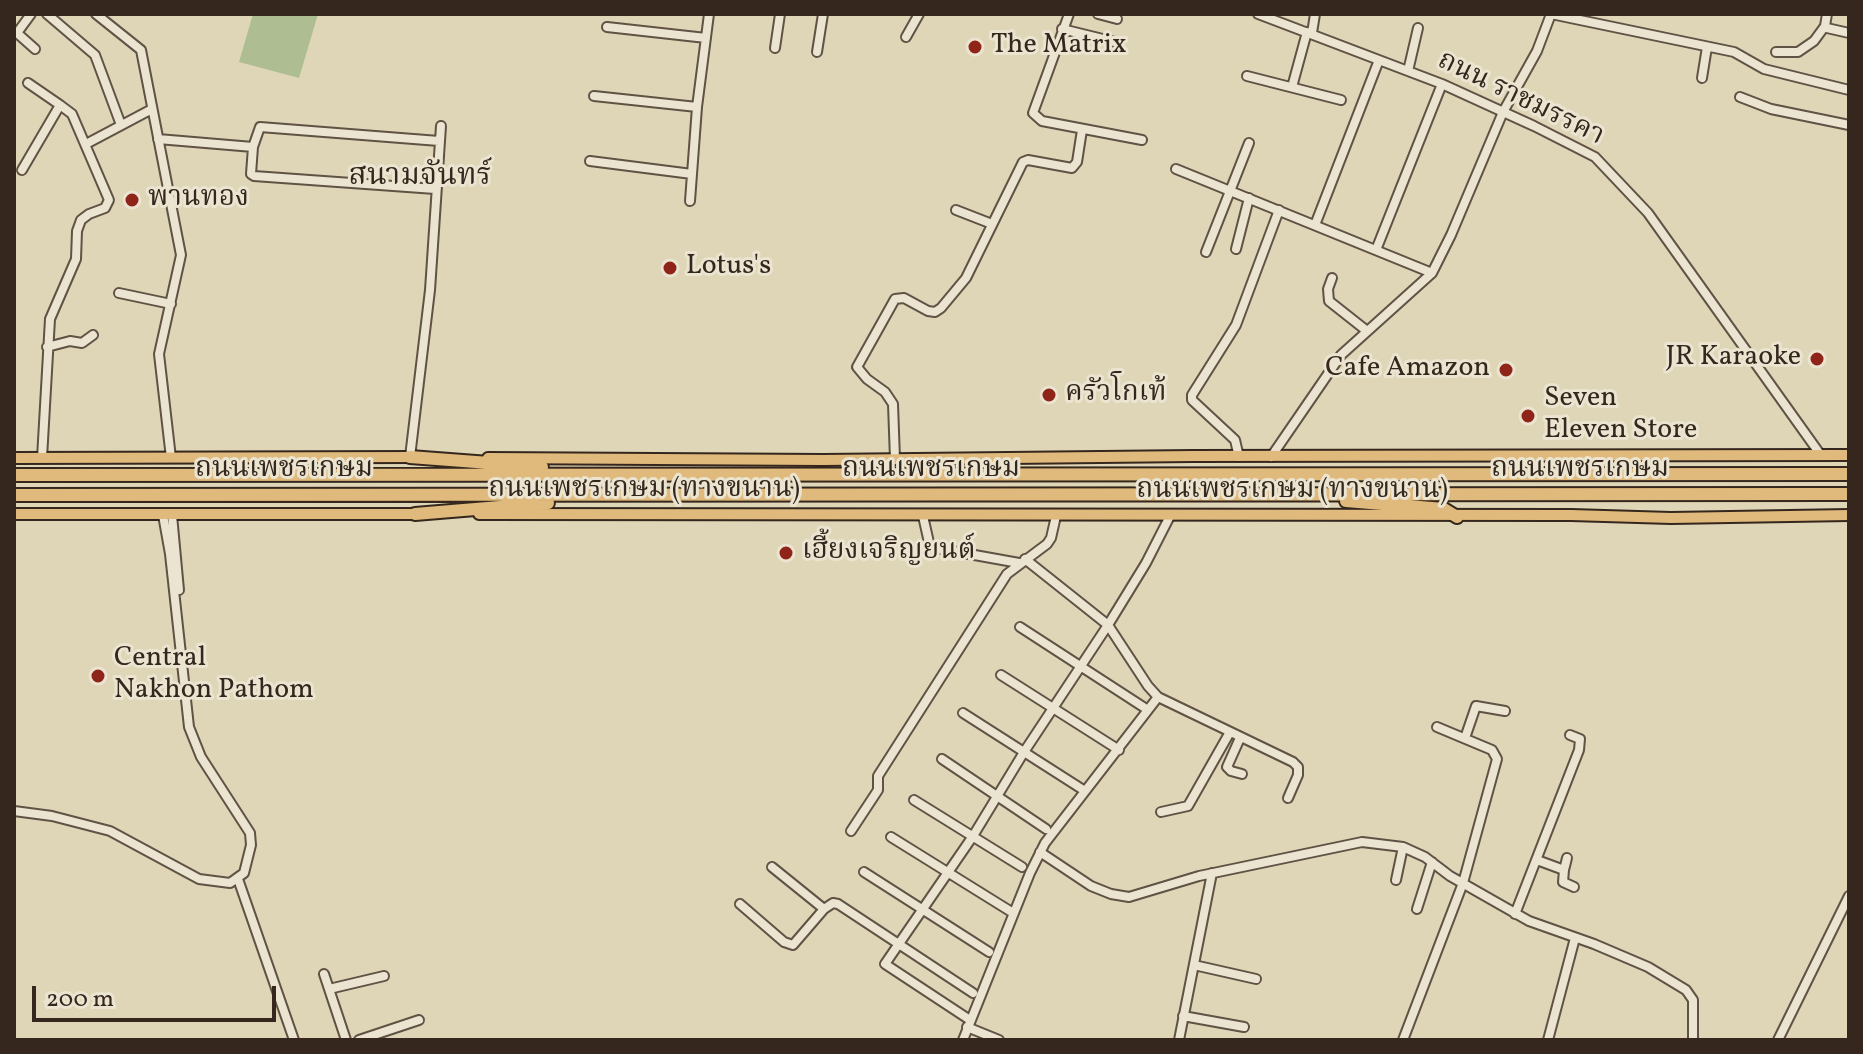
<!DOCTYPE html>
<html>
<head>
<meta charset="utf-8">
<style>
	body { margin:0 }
	#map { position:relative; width:1863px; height:1054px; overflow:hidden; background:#dfd5b7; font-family:Vollkorn,serif }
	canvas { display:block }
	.frame { position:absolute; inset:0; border:16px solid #35271d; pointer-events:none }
	.scale { position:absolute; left:32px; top:986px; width:244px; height:36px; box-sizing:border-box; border:4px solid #35271d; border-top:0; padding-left:10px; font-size:24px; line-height:28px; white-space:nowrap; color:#35271d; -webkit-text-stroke:6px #eae4d0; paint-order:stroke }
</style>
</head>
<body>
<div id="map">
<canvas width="1863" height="1054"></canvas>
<div class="frame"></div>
<div class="scale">200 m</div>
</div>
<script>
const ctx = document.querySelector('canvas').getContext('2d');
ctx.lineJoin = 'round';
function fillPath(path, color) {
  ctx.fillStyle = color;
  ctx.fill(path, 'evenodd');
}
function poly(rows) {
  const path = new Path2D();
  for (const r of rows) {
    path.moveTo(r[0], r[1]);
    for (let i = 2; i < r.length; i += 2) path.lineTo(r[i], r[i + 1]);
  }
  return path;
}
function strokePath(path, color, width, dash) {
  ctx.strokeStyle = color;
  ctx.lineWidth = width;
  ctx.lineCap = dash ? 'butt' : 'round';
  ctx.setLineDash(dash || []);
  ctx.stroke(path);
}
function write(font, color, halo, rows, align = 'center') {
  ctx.font = font + ' Vollkorn,"Noto Serif Thai",serif';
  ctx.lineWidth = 6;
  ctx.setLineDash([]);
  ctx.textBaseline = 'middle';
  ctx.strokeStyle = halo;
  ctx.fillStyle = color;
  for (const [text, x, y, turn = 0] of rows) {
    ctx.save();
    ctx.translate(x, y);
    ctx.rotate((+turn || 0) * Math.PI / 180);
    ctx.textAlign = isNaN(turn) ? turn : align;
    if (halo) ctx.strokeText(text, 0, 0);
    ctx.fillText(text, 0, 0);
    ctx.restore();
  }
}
fillPath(poly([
	[253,14,318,14,299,78,239,62]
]), '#aebe92');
const minor = poly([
	[31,14,17,33,35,49],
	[47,14,95,55,121,125],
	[96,14,141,50,181,255,159,354,171,458],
	[1069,14,1033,113,1042,121,1142,140],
	[1098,14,1117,19],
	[1258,14,1442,84,1534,126,1595,157,1648,213,1820,454],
	[1551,14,1734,52,1764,69,1849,90],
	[1827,14,1825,26,1827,28,1849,33],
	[607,27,706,38],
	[1062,29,1115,42],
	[1312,33,1315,14],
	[906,37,919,14],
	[775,48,780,14],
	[817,52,823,14],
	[1776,52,1798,52,1814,41,1825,26],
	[1408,71,1418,28],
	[1247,76,1341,100],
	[1702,78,1707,47],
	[1292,87,1307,32],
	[594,96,697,107],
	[1740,97,1771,109,1849,125],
	[158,139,253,147],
	[86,144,152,109],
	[590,161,692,174],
	[1176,169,1432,273],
	[22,170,60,105,28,83],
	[435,189,254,176,251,174,253,147,260,127,439,141],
	[690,201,697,107,709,14],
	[956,210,992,224],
	[1315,225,1379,60],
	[1236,249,1249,198],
	[1376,250,1442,84],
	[1206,252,1249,143],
	[1332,278,1328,289,1329,301,1367,331],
	[119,293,171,304],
	[47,347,70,341,82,343,93,335],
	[410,457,430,290,441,126],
	[1239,457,1235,440,1192,400,1192,395,1236,325,1279,210],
	[1271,457,1341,355,1432,273,1451,235,1503,112,1537,51,1551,14],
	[42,458,50,319,76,259,77,231,81,220,89,214,105,208,109,200,72,114,60,105],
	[895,459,893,404,885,392,867,379,857,367,895,299,904,298,928,311,935,312,941,308,966,278,1023,162,1028,160,1072,168,1077,162,1082,130],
	[172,515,179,590],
	[923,516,930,547,1019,563],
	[1020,627,1148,710],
	[1001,675,1119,750],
	[1158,697,1293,762,1298,767,1298,775,1288,798],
	[963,713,1085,791],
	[1240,738,1227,767,1231,771,1242,774],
	[1465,738,1476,706,1505,711],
	[942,759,1046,829],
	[914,800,1022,867],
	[14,811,52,816,110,831,199,879,230,883,244,873,251,845,250,833,201,757,189,727,170,554,163,515],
	[1161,812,1188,806,1230,732],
	[851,831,878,790,878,776,1007,574,1047,544,1051,538,1056,516],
	[891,837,1010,911],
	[1040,852,1091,886,1111,894,1129,897,1199,876,1362,842,1403,847,1425,857,1450,876,1529,921,1594,944,1648,967,1686,990,1693,1000,1693,1040],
	[1537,860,1564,870,1563,882,1574,887],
	[772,867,824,909],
	[1564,870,1567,858],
	[864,872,989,952],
	[238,879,294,1040],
	[1396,880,1403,847],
	[740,904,784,942,793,945,824,909,833,903,838,904,973,993],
	[1417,909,1432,862],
	[1515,914,1579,750,1580,739,1570,735],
	[1194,965,1256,979],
	[324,974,346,1040],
	[329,989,384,976],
	[1183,1016,1244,1027],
	[970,1020,885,964,973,836,1024,752,1108,625,1146,563,1170,516],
	[967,1027,999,1040],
	[359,1040,419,1020],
	[963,1040,1030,873,1045,843,1158,697,1148,686,1108,625,1025,559],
	[1179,1040,1212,873],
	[1403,1040,1463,883,1497,759,1492,750,1437,727],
	[1548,1040,1575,938],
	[1778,1040,1849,896]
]);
const major = poly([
	[14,458,416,457],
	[488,458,823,460,1193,456,1849,455],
	[14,514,419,514],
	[479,514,1571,515,1671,518,1849,515]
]);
const highway = poly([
	[410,457,542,467],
	[14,475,1849,474],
	[14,495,1849,494],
	[1346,501,1444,509,1457,517],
	[415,514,548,503]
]);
strokePath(minor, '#605244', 12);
strokePath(major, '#35271d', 14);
strokePath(highway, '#35271d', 16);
strokePath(minor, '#eae4d0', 8);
strokePath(major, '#e0ba7c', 10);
strokePath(highway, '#e0ba7c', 12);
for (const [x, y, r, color] of [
	[975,47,8,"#8f2418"],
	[132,200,8,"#8f2418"],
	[670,268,8,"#8f2418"],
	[1817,359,8,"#8f2418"],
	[1506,370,8,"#8f2418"],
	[1049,395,8,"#8f2418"],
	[1528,416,8,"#8f2418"],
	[786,553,8,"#8f2418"],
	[98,676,8,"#8f2418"]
]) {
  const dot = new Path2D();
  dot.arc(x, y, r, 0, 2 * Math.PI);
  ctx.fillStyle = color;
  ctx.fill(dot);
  strokePath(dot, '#eae4d0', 3);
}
write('28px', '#35271d', '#eae4d0', [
	["The Matrix",991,47],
	["พานทอง",148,200],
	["Lotus's",686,268],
	["JR Karaoke",1801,359,"right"],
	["Cafe Amazon",1490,370,"right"],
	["ครัวโกเท้",1065,395],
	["Seven",1544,400],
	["Eleven Store",1544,432],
	["เฮี้ยงเจริญยนต์",802,553],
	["Central",114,660],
	["Nakhon Pathom",114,692]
], 'left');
write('28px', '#35271d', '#eae4d0', [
	["ถนน ราชมรรคา",1520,100,26],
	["ถนนเพชรเกษม",284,471],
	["ถนนเพชรเกษม",931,471],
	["ถนนเพชรเกษม",1580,471],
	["ถนนเพชรเกษม (ทางขนาน)",644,491],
	["ถนนเพชรเกษม (ทางขนาน)",1292,492]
]);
write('30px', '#35271d', '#eae4d0', [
	["สนามจันทร์",420,178]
]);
</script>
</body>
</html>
